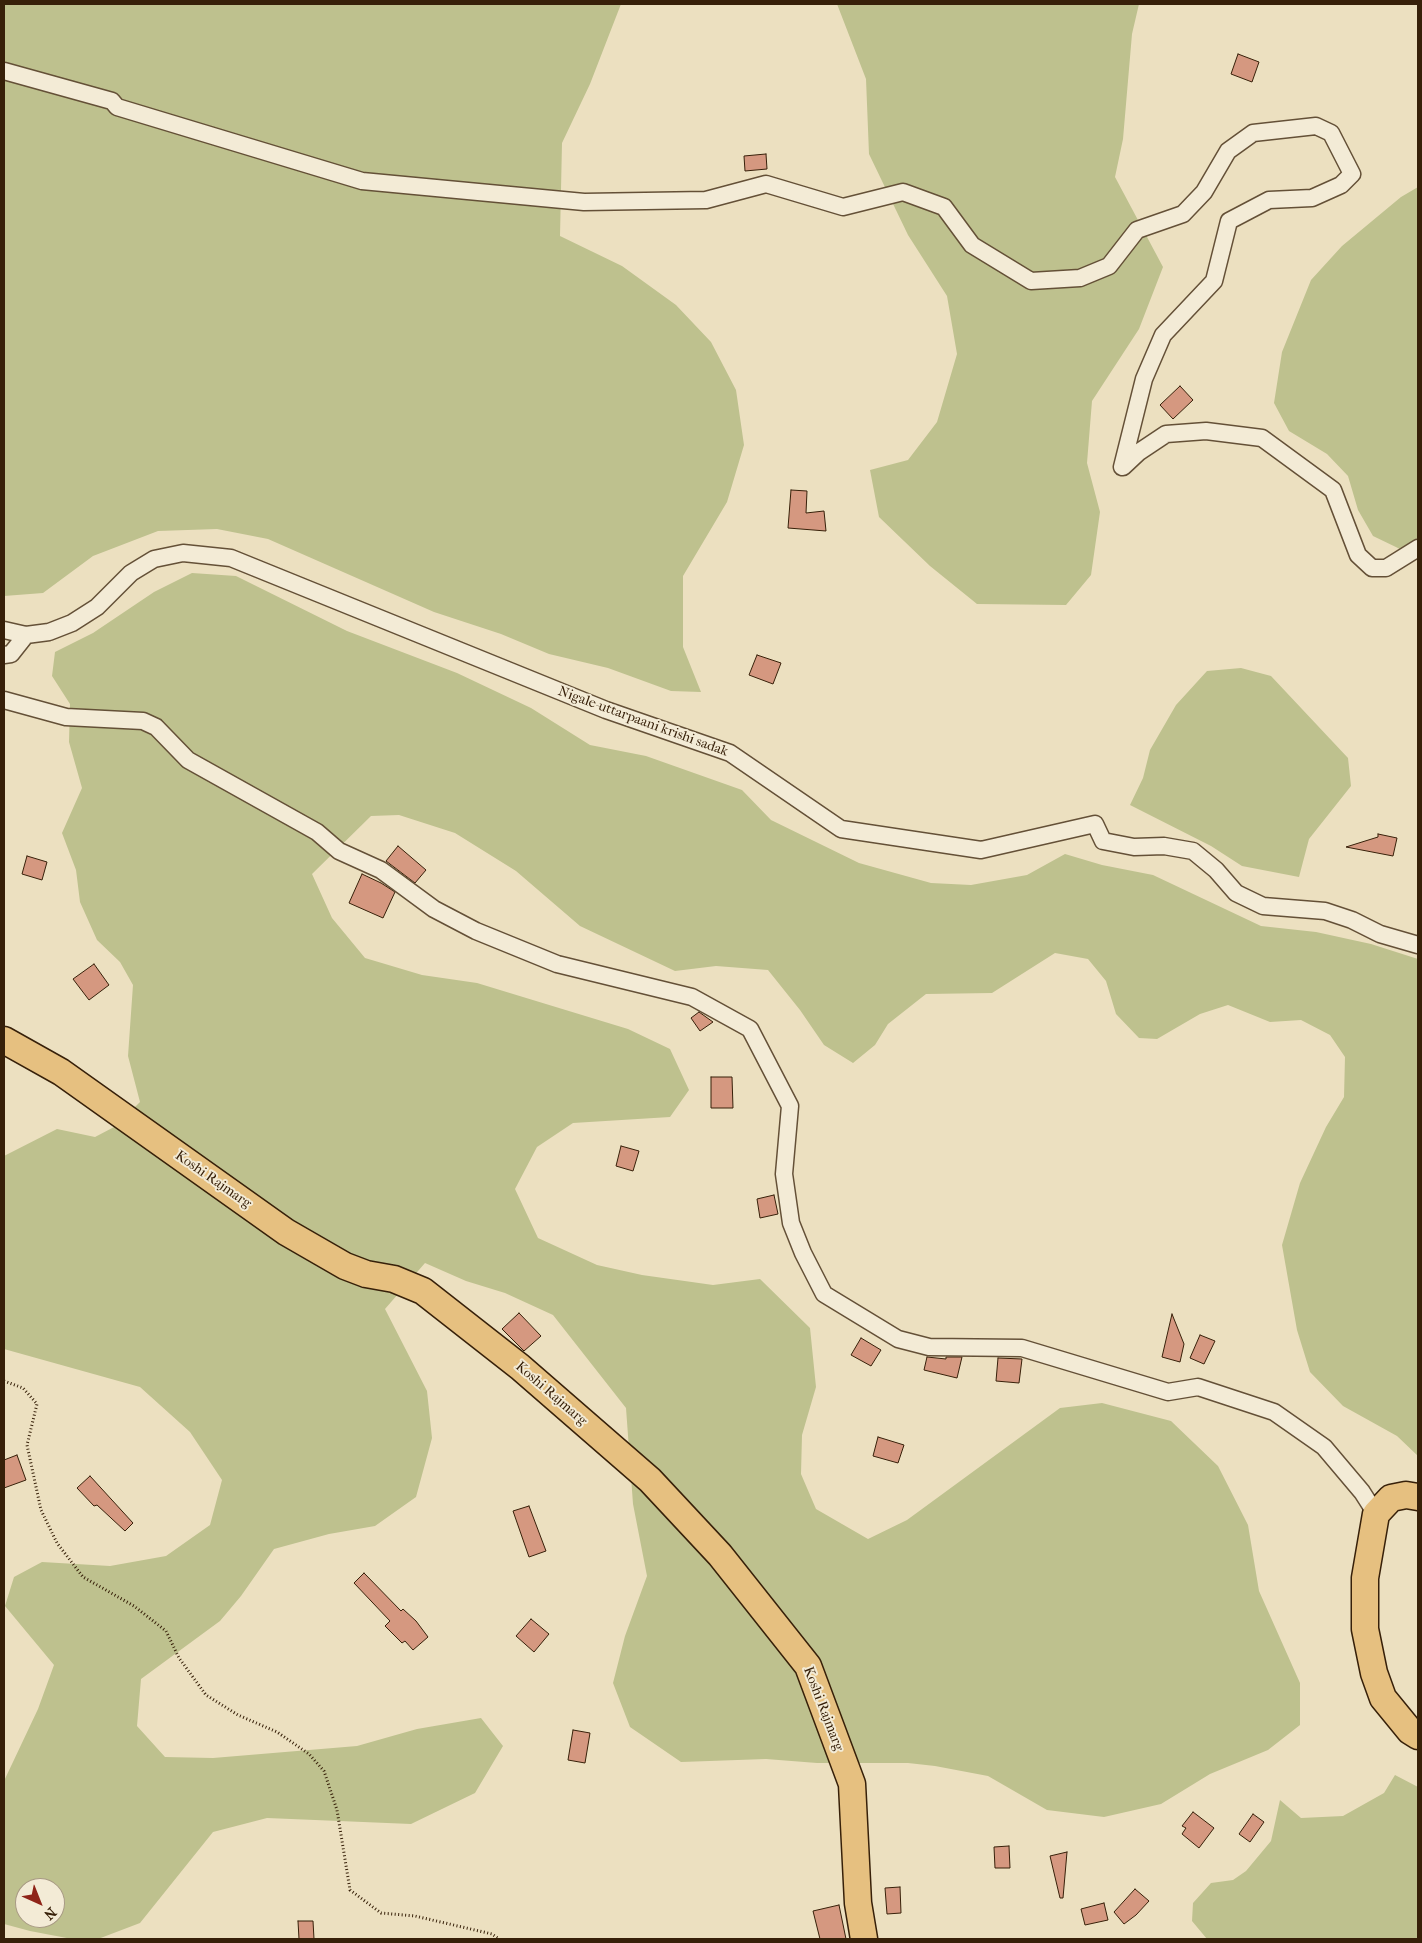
<!DOCTYPE html>
<html>
<head>
<meta charset="utf-8">
<style>
	body { margin:0 }
	#map { position:relative; width:1422px; height:1943px; overflow:hidden; background:#ece0c0; font-family:"IM FELL French Canon",serif }
	canvas { display:block }
	.frame { position:absolute; inset:0; border:5px solid #372009; pointer-events:none }
	.north { position:absolute; left:15px; top:1878px; width:50px; height:50px; box-sizing:border-box; background:#f3ebd6; border:1px solid #a89a84; border-radius:50%; rotate:136deg; font-size:14px; font-weight:700; line-height:20px; text-align:center; color:#372009 }
	.north::after { content:''; display:block; margin:auto; width:18px; height:22px; background:#8f2418; clip-path:polygon(50% 0,100% 100%,50% 72%,0 100%) }
</style>
</head>
<body>
<div id="map">
<canvas width="1422" height="1943"></canvas>
<div class="frame"></div>
<div class="north">N</div>
</div>
<script>
const ctx = document.querySelector('canvas').getContext('2d');
ctx.lineJoin = 'round';
function fillPath(path, color) {
  ctx.fillStyle = color;
  ctx.fill(path, 'evenodd');
}
function poly(rows) {
  const path = new Path2D();
  for (const r of rows) {
    path.moveTo(r[0], r[1]);
    for (let i = 2; i < r.length; i += 2) path.lineTo(r[i], r[i + 1]);
  }
  return path;
}
function strokePath(path, color, width, dash) {
  ctx.strokeStyle = color;
  ctx.lineWidth = width;
  ctx.lineCap = dash ? 'butt' : 'round';
  ctx.setLineDash(dash || []);
  ctx.stroke(path);
}
function write(font, color, halo, rows, align = 'center') {
  ctx.font = font + ' "IM FELL French Canon",serif';
  ctx.lineWidth = 4;
  ctx.setLineDash([]);
  ctx.textBaseline = 'middle';
  ctx.strokeStyle = halo;
  ctx.fillStyle = color;
  for (const [text, x, y, turn = 0] of rows) {
    ctx.save();
    ctx.translate(x, y);
    ctx.rotate((+turn || 0) * Math.PI / 180);
    ctx.textAlign = isNaN(turn) ? turn : align;
    if (halo) ctx.strokeText(text, 0, 0);
    ctx.fillText(text, 0, 0);
    ctx.restore();
  }
}
fillPath(poly([
	[4,4,621,4,590,84,562,143,560,236,622,266,676,305,711,342,736,390,744,445,727,502,683,576,683,647,701,692,671,691,608,668,549,654,501,634,434,612,268,539,217,529,158,531,93,556,43,593,4,596],
	[837,4,1139,4,1132,34,1123,139,1115,177,1163,267,1139,329,1092,401,1087,463,1100,512,1091,575,1066,605,977,604,930,566,879,517,870,470,908,460,937,422,957,354,947,296,908,235,869,154,866,79],
	[1418,187,1418,543,1400,549,1373,536,1358,510,1348,476,1327,454,1289,431,1274,403,1282,352,1311,280,1342,246,1401,197],
	[192,573,236,576,347,631,457,673,531,708,590,745,646,756,742,790,771,820,859,863,931,883,971,885,1027,875,1065,854,1102,865,1153,875,1261,926,1316,932,1371,944,1418,959,1418,1456,1397,1436,1343,1406,1310,1372,1297,1330,1282,1245,1300,1183,1326,1127,1344,1097,1345,1057,1330,1035,1301,1020,1270,1022,1228,1005,1200,1014,1157,1039,1139,1038,1116,1014,1106,981,1088,959,1055,953,992,993,926,994,888,1024,875,1045,853,1063,824,1045,800,1010,768,970,716,966,675,971,580,926,516,871,455,833,399,815,371,816,312,874,332,918,365,958,422,975,477,983,628,1029,670,1049,689,1090,670,1117,573,1123,537,1147,515,1189,538,1238,597,1265,642,1275,713,1285,760,1279,810,1328,816,1387,802,1435,801,1474,816,1509,868,1539,907,1520,1060,1408,1102,1403,1171,1421,1218,1466,1248,1525,1259,1591,1300,1683,1300,1725,1268,1750,1210,1774,1161,1804,1104,1817,1047,1810,988,1776,935,1766,908,1763,817,1763,766,1759,681,1762,630,1727,613,1683,625,1636,647,1576,633,1504,626,1408,553,1315,505,1293,466,1281,425,1263,385,1309,427,1391,432,1438,416,1497,375,1526,329,1534,274,1549,241,1596,220,1621,141,1679,137,1726,165,1757,213,1758,357,1746,417,1729,481,1718,503,1746,475,1793,411,1824,267,1818,213,1832,140,1923,98,1939,72,1939,30,1931,4,1924,4,1781,38,1709,54,1665,5,1606,14,1577,42,1562,110,1566,166,1556,210,1525,222,1480,190,1432,140,1387,4,1349,4,1156,57,1129,95,1137,116,1126,140,1102,128,1056,133,985,120,962,97,940,80,902,76,870,62,833,82,788,69,742,70,704,52,676,55,652,93,633,154,592],
	[25,1888,55,1888,55,1918,25,1918],
	[1241,668,1271,676,1348,758,1351,786,1309,839,1299,877,1242,866,1211,846,1130,805,1143,778,1150,750,1176,705,1207,671],
	[1395,1775,1418,1787,1418,1939,1207,1939,1192,1921,1193,1903,1211,1883,1233,1880,1246,1871,1271,1841,1280,1800,1301,1818,1343,1816,1384,1793]
]), '#bec18e');
const building = poly([
	[1238,54,1259,62,1252,82,1231,74,1238,54],
	[766,154,767,169,745,171,744,156,766,154],
	[1180,386,1193,400,1173,419,1160,405,1180,386],
	[791,490,807,491,806,513,824,511,826,531,788,528,791,490],
	[757,655,781,663,773,684,749,675,757,655],
	[1378,834,1397,838,1393,856,1346,847,1378,837,1378,834],
	[398,846,426,870,415,883,386,861,398,846],
	[27,856,47,862,42,880,22,874,27,856],
	[362,874,381,883,395,892,383,918,349,903,362,874],
	[94,964,109,985,89,1000,73,979,94,964],
	[699,1012,713,1022,700,1031,691,1018,699,1012],
	[711,1077,732,1077,733,1108,711,1108,711,1077],
	[621,1146,639,1151,633,1171,616,1166,621,1146],
	[774,1195,778,1214,760,1218,757,1199,774,1195],
	[519,1313,541,1336,524,1351,502,1329,519,1313],
	[1172,1314,1184,1344,1180,1362,1162,1357,1172,1314],
	[1200,1335,1215,1341,1204,1364,1190,1358,1200,1335],
	[861,1338,881,1350,871,1366,851,1355,861,1338],
	[927,1357,946,1359,946,1357,962,1357,957,1378,924,1370,927,1357],
	[998,1358,1022,1359,1019,1383,996,1381,998,1358],
	[878,1437,904,1445,898,1463,873,1456,878,1437],
	[17,1455,26,1480,4,1488,4,1460,17,1455],
	[90,1476,133,1523,125,1531,97,1505,94,1506,77,1488,90,1476],
	[529,1506,546,1551,529,1557,513,1511,529,1506],
	[364,1573,401,1611,403,1609,416,1621,428,1637,413,1650,405,1641,402,1643,385,1626,390,1621,354,1583,364,1573],
	[531,1619,549,1634,534,1652,516,1636,531,1619],
	[573,1730,590,1733,585,1763,568,1760,573,1730],
	[1193,1812,1214,1828,1199,1848,1182,1834,1186,1828,1182,1826,1193,1812],
	[1253,1814,1264,1822,1250,1842,1239,1834,1253,1814],
	[1009,1846,1010,1868,995,1868,994,1847,1009,1846],
	[1067,1852,1063,1898,1060,1898,1050,1856,1067,1852],
	[900,1887,901,1913,887,1914,885,1888,900,1887],
	[1135,1889,1149,1901,1136,1915,1124,1924,1114,1912,1135,1889],
	[1104,1903,1108,1920,1085,1925,1081,1909,1104,1903],
	[839,1905,846,1939,820,1939,813,1911,839,1905],
	[298,1921,313,1921,314,1939,299,1939,298,1921]
]);
fillPath(building, '#d59880');
strokePath(building, '#372009', 1);
const street = poly([
	[4,71,112,101,117,107,362,181,584,202,706,200,766,184,843,207,903,192,944,207,972,245,1031,281,1080,278,1109,266,1137,230,1183,214,1204,192,1228,151,1253,133,1316,126,1331,133,1352,174,1341,185,1312,198,1269,200,1229,221,1214,281,1163,335,1144,379,1122,467],
	[1123,467,1139,452,1166,434,1206,431,1262,438,1333,490,1358,555,1372,568,1386,568,1418,548],
	[4,630,26,635,49,632,72,623,97,607,131,573,154,559,183,553,231,558,606,710,730,753,841,829,981,850,1095,824,1103,841,1134,847,1164,846,1193,851,1216,870,1236,893,1263,906,1325,911,1352,920,1380,934,1418,945],
	[4,655,11,654,26,635],
	[4,700,66,717,143,721,156,727,188,760,317,832,339,851,381,870,434,909,476,931,557,964,692,997,750,1029,790,1106,784,1174,791,1223,803,1253,824,1294,898,1339,929,1347,1022,1348,1168,1392,1198,1387,1274,1412,1324,1447,1362,1492,1376,1514]
]);
const primary = poly([
	[4,1040,61,1072,286,1232,345,1266,366,1274,394,1279,423,1291,520,1367,650,1480,720,1555,808,1666,852,1784,858,1903,864,1939],
	[1418,1497,1406,1495,1391,1498,1376,1514,1365,1578,1365,1629,1374,1673,1383,1698,1410,1731,1418,1736]
]);
strokePath(street, '#645037', 19);
strokePath(primary, '#372009', 29);
strokePath(poly([
	[4,1381,23,1388,37,1404,27,1445,41,1510,57,1543,83,1577,134,1606,166,1631,179,1658,206,1695,238,1715,277,1732,309,1754,324,1771,337,1810,350,1890,381,1913,415,1916,492,1934,499,1939]
]), '#372009', 3, [1, 2.5]);
strokePath(street, '#f3ebd6', 16);
strokePath(primary, '#e6c080', 26);
write('14px', '#372009', '#f3ebd6', [
	["Nigale-uttarpaani krishi sadak",643,722,20],
	["Koshi Rajmarg",213,1180,35],
	["Koshi Rajmarg",551,1394,41],
	["Koshi Rajmarg",823,1709,69]
]);
</script>
</body>
</html>
